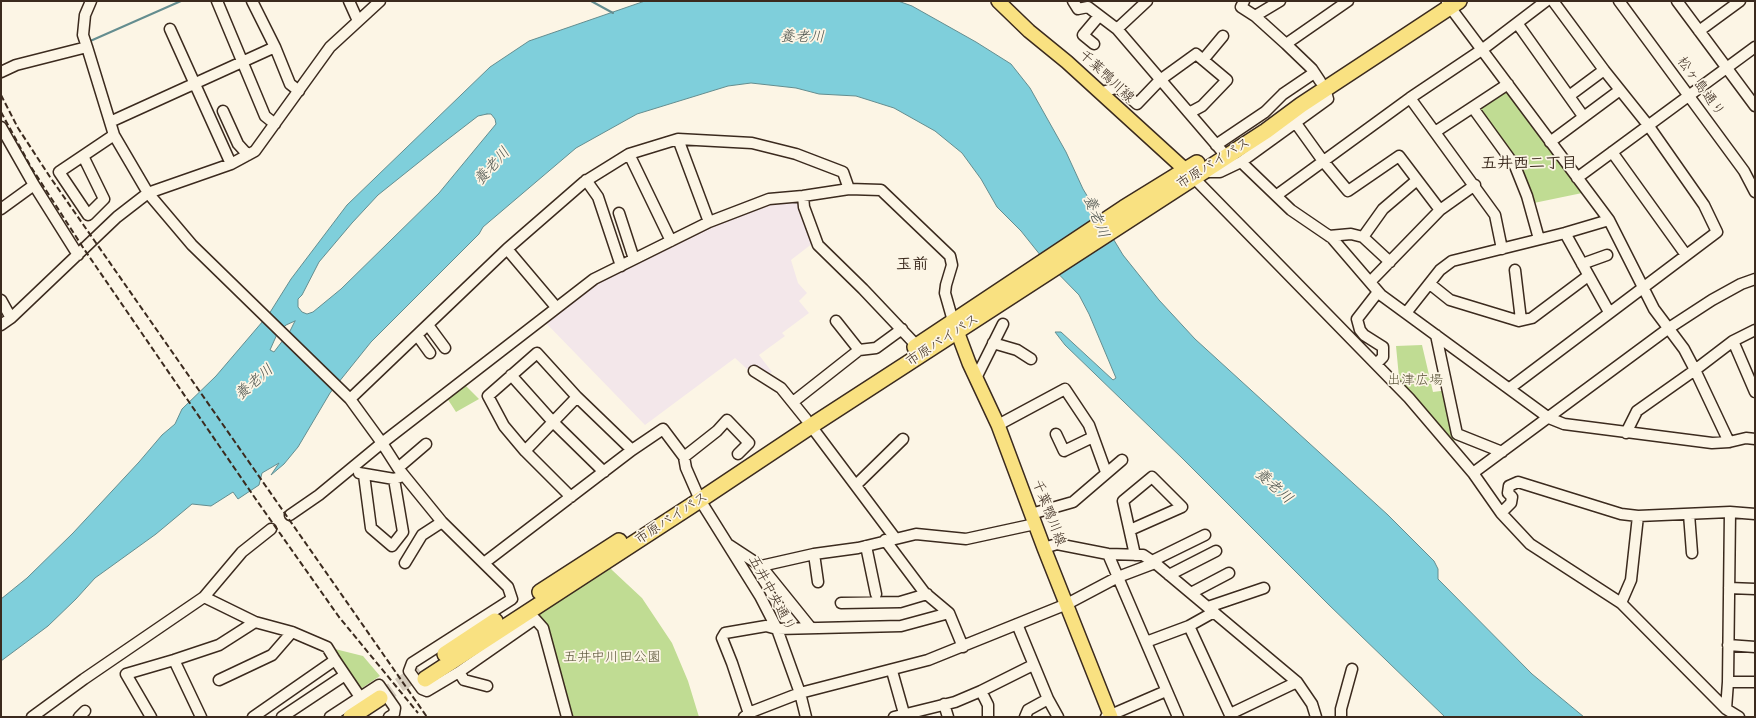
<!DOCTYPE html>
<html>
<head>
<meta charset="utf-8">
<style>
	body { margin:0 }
	#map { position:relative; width:1756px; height:718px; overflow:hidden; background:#fcf5e5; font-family:Mynerve,sans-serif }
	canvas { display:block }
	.frame { position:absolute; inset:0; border:2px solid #3b2a1e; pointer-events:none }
</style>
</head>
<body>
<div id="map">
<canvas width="1756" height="718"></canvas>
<div class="frame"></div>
</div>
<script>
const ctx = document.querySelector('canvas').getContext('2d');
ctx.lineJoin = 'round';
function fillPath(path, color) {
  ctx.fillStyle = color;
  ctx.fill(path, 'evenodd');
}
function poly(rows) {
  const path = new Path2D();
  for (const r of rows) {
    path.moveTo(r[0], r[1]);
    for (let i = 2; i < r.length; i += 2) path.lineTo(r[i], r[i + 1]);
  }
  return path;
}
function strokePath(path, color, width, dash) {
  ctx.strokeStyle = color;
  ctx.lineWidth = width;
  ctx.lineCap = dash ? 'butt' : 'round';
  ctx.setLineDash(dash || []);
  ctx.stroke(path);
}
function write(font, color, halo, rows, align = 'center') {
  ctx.font = font + ' Mynerve,"Klee One",sans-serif';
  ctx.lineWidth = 3.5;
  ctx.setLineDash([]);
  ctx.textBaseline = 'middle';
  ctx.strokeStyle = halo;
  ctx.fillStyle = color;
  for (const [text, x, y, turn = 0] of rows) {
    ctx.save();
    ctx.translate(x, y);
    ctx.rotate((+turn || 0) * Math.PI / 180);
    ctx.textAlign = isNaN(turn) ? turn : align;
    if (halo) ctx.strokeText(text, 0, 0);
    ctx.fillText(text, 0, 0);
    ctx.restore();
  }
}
fillPath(poly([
	[770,201,797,201,813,243,791,260,798,283,807,293,799,301,809,313,782,333,785,336,759,355,772,372,760,381,735,358,645,425,544,321,597,280,709,225]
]), '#f3e7ea');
fillPath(poly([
	[1508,84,1587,192,1529,204,1521,180,1473,108],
	[1422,345,1433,392,1448,390,1456,453,1400,388,1396,346],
	[462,382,479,399,456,412,445,395],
	[606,562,612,570,642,598,672,643,688,681,699,717,567,717,543,628,531,610],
	[327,647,363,656,380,676,356,692]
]), '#c0dc93');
const water = poly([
	[645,1,898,1,912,6,976,42,1011,64,1030,88,1066,152,1083,189,1123,255,1159,300,1195,339,1388,515,1434,561,1438,569,1438,579,1532,674,1584,717,1445,717,1329,605,1182,458,1065,345,1055,332,1061,332,1113,380,1116,378,1089,314,1079,295,1041,256,1021,231,997,207,981,179,962,153,935,131,894,108,856,96,819,94,796,88,751,83,728,86,637,114,576,148,483,227,479,234,371,342,330,393,298,447,284,464,271,475,279,463,262,473,259,485,238,499,233,492,211,506,192,504,156,534,95,578,76,599,48,626,1,661,1,599,27,578,73,533,139,462,162,435,175,424,182,409,216,376,269,314,291,279,347,205,490,67,529,41,645,1],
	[487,114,491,114,495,119,496,124,439,193,341,289,313,312,307,314,302,312,298,307,298,299,302,295,319,262,352,223,378,195,443,143,478,116,487,114],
	[295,321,290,331,274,352,270,350,278,332,286,325,295,321]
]);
fillPath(water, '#7fcfdb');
strokePath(water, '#648d8f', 1);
strokePath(poly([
	[591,1,613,13],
	[88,42,181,1]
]), '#648d8f', 2);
strokePath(poly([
	[380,698,420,671]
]), '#d5ccbd', 15, [15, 8]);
const minor = poly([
	[91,1,85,15,83,35,87,47,114,135,148,193,192,245,350,399,382,443,398,468,442,522,508,587,512,599,412,663,409,671,422,689,427,691,459,672,535,619,543,628,567,717],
	[217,1,265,116,275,124],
	[252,1,275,47,290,84,299,91],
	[349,1,358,21],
	[1073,1,1078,9,1088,7,1117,29,1226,156],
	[1244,1,1241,7,1255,16,1286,44,1312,69,1320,81],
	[1619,1,1744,171,1755,192],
	[1677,1,1755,106],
	[1447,3,1609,220,1654,309,1684,349,1695,370,1729,442],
	[1255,16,1280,1],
	[1517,23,1583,116],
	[170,29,231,164],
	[1117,29,1147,1],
	[1699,31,1740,1],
	[1094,44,1083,35,1099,16],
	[1286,44,1348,1],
	[1203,60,1223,36],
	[1,72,16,65,87,47],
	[1100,93,1118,87,1137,104,1160,80,1196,54,1227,80,1202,106,1189,113],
	[1569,96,1604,70],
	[1410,98,1495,215,1502,249],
	[1473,108,1515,166,1527,196,1539,239],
	[223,111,238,144,248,155],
	[110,122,275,47],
	[1295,122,1323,161,1348,191,1399,156,1440,210],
	[1,127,34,185,78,255],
	[1435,132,1508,84],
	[678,139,709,222],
	[1550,142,1620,90],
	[1216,145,1265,112,1283,94,1314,73],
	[1612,152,1686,255],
	[629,154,671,241],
	[83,156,104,199,88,215,59,172,114,135],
	[1241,162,1291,210,1332,238,1381,295,1549,418,1564,424,1712,443,1729,442,1746,438,1755,439],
	[1203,172,1220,172,1241,162,1328,99,1325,89],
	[1193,177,1409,398,1473,473,1501,513,1530,544,1621,603,1726,709,1739,717],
	[1577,178,1755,47],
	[586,180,598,197,621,266],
	[1277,195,1410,98,1483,49,1546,1],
	[803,196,804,207,818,245,863,289,917,346],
	[1,209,34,185],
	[619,213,634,259],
	[1565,233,1609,312],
	[1329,236,1351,234,1363,237,1390,262],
	[1363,237,1383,209,1417,180],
	[507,249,556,307],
	[1582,264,1607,255],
	[1515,270,1521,320],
	[1370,282,1440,210,1475,185],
	[1430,284,1450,300,1519,321,1532,318,1588,276],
	[1,300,11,318],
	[1406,313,1440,270,1452,261,1565,233,1609,220],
	[836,321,859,350],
	[1,325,11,318,117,217,148,193,231,164,255,151,330,47,380,1],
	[428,325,445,348],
	[417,335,430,353],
	[1436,335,1457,434,1502,452],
	[1733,341,1755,392],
	[993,343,1017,350,1031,359],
	[1376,364,1383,357,1383,347,1364,335,1360,330,1357,319,1378,292],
	[754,371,781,388,806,419],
	[511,375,553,422,604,472],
	[976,378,1003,324],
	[1510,388,1717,232,1704,205,1648,125,1604,70,1553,1],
	[350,399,507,249,584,182,629,154,678,139,752,143,796,154,843,172,849,189],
	[793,402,859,350,876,348,902,329],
	[998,425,1065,389,1089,425,1106,472],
	[811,426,895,538],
	[1626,433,1637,411,1695,370,1733,341,1755,330],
	[1056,434,1064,451,1093,437],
	[525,451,577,397],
	[684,457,717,431,727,420,749,443,738,454],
	[398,468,426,444],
	[359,473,394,479,400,477],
	[1473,473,1669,328,1712,300,1741,284,1755,279],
	[364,475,371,528,392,546,403,532,394,479],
	[856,485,903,439],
	[571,497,525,451,504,426,488,396,537,353,577,397,632,450],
	[1501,513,1511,503,1512,497,1508,493,1509,486,1518,482,1621,514,1638,516,1730,512,1755,514],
	[1031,514,1073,502,1122,460],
	[1689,514,1692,553],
	[290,515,319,495,382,443,594,279,709,222,769,199,803,196,849,189,881,190,950,256,952,265,946,285,945,293,953,321],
	[1130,530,1182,507,1152,477,1123,501,1135,555],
	[885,540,924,592,949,613,963,647],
	[729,545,761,566,811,628],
	[866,546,876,594],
	[1044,548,1057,544,1108,554,1143,555,1155,563,1297,682,1312,704,1316,717],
	[814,554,818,582],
	[1108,554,1178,717],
	[1152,561,1205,535],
	[405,563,422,535,442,522],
	[484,563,632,450,663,429,684,457,686,468,700,500,760,596,777,629,800,693,806,717],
	[761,566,814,554,858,548,916,534,966,539,1035,524],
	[1169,575,1216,551],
	[1729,588,1755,589],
	[1191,593,1229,573],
	[204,597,255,622,292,632,327,647,335,660,360,697],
	[841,603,900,602,927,594],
	[1621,603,1631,580,1638,516],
	[1208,607,1264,588],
	[1017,624,1048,699,1058,717],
	[1189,626,1231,717],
	[1146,642,1189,626,1214,612],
	[1728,645,1755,647],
	[174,660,201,717],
	[892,671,905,717],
	[459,672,464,680,487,686],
	[219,680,272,655,292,632],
	[1728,682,1755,682],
	[981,691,988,705,988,717],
	[944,704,948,717],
	[1726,709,1728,682,1730,512],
	[749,714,732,663,722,638,725,633,766,626,777,629,901,626,949,613],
	[1230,714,1297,682],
	[32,717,84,679,204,597,242,552,271,529],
	[79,717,85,711],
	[151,717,126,674,174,660,219,645,255,622],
	[253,717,335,660],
	[282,717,345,675],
	[330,717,379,685,395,708,394,714,389,717],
	[744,717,751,712,800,693,928,660,1067,604,1118,577,1155,563],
	[894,717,955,702,981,691,1033,665],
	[1025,717,1028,710,1048,699],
	[1106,717,1166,691],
	[1341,717,1341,709,1352,669]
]);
const major = poly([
	[998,1,1029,31,1067,62,1192,176],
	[954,323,969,363,998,425,1044,548,1111,717]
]);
const highway = poly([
	[915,347,1124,208,1197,163],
	[540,592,619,541],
	[445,654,495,621],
	[425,679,700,500,811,426,1266,131,1301,105,1459,1],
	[351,717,380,698]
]);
strokePath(minor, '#3b2a1e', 13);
strokePath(major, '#3b2a1e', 16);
strokePath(highway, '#3b2a1e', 18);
strokePath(minor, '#fcf5e5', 10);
strokePath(major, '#f9e181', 13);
strokePath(highway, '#f9e181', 15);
strokePath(poly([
	[1,95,18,128,50,177,427,717],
	[1,112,31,167,84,249,255,498,339,617,418,713]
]), '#3b2a1e', 2, [6, 3]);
write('14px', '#3b2a1e', '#fcf5e5', [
	["千葉鴨川線",1106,77,43],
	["松ヶ島通り",1700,87,54],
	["市原バイパス",1214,164,-32],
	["市原バイパス",943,341,-33],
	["千葉鴨川線",1048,513,69],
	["市原バイパス",672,519,-33],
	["五井中央通り",771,594,62]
]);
write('14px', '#5c563b', '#fcf5e5', [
	["出津広場",1415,381],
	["五井中川田公園",612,658]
]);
write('italic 15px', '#4c534d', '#fcf5e5', [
	["養老川",802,38,1],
	["養老川",493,167,-48],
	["養老川",1095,217,68],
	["養老川",255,383,-41],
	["養老川",1273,487,42]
]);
write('bold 16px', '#3b2a1e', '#fcf5e5', [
	["五井西二丁目",1529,165],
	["玉前",912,266]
]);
</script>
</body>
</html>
